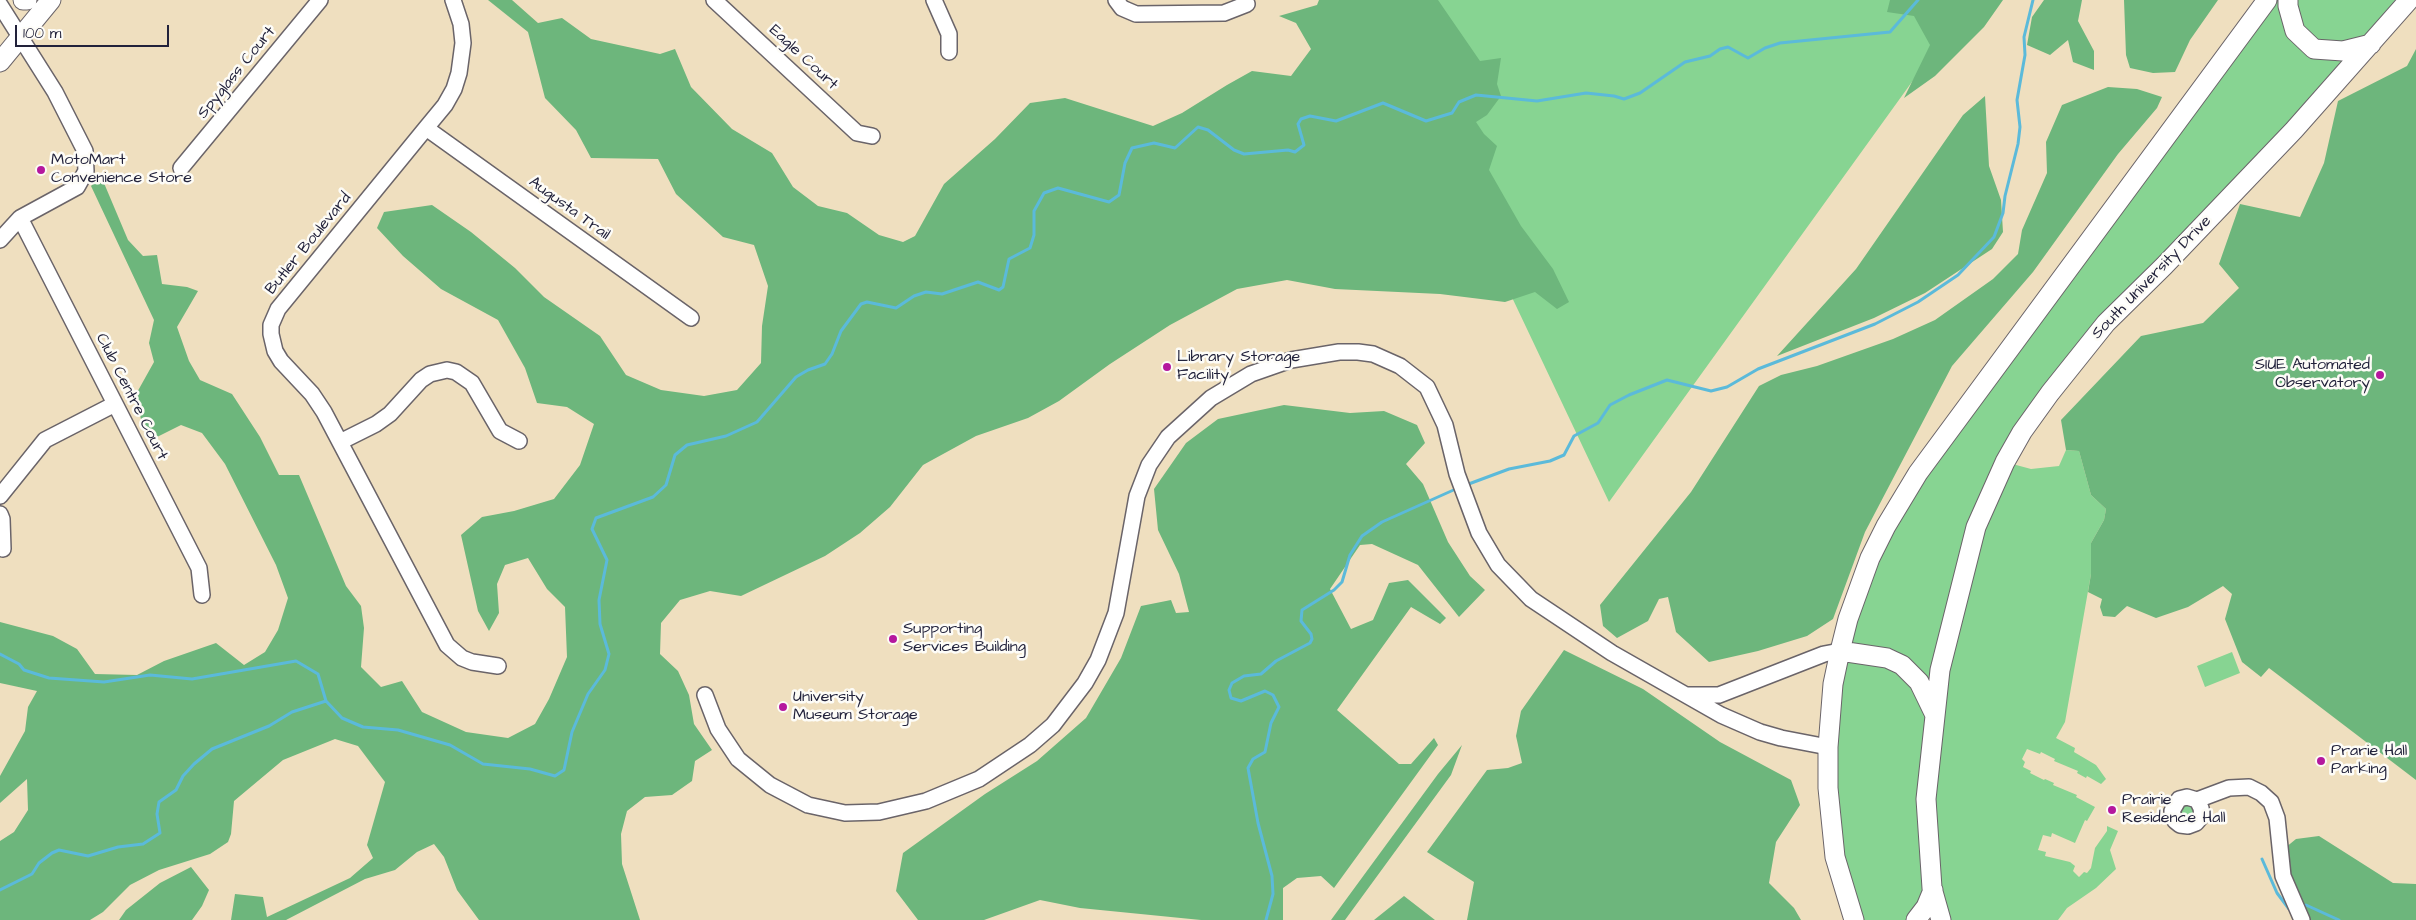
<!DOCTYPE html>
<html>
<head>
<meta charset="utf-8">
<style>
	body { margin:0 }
	#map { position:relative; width:2416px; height:920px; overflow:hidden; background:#efdfbf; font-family:"Architects Daughter",sans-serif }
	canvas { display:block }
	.scale { position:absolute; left:15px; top:25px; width:154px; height:22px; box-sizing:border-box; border:2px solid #22223b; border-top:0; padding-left:6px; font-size:15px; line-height:18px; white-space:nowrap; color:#22223b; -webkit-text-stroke:4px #fdfcf7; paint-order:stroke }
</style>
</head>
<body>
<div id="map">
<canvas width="2416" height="920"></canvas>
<div class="scale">100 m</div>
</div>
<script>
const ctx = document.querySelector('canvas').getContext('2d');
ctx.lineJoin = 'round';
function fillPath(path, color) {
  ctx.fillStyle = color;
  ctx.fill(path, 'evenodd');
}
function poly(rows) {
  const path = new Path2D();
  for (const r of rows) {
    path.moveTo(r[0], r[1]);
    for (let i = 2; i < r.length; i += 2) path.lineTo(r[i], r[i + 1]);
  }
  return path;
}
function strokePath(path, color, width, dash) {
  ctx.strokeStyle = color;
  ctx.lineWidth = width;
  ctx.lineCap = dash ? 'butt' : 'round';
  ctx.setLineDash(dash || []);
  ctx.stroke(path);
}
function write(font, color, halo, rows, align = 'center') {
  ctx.font = font + ' "Architects Daughter",sans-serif';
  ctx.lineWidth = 5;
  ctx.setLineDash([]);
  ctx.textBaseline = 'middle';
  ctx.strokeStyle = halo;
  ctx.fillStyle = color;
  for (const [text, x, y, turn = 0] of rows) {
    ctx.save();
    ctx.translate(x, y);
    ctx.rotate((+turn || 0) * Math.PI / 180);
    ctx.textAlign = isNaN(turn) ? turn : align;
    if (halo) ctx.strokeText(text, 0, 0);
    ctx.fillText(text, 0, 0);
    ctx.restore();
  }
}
fillPath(poly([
	[1371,0,1971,0,1609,502],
	[2267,0,2409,0,2164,266,2005,462,2031,469,2059,466,2066,450,2079,451,2091,495,2106,509,2104,520,2091,543,2091,574,2065,722,2056,738,2075,748,2074,752,2096,765,2106,779,2101,784,2087,776,2086,778,2077,773,2078,771,2054,761,2055,759,2041,752,2040,754,2027,749,2022,759,2025,762,2023,767,2031,771,2030,773,2044,780,2045,779,2054,783,2053,785,2077,795,2076,797,2095,807,2087,821,2085,820,2075,843,2052,833,2051,837,2043,835,2038,850,2046,852,2045,856,2070,862,2075,866,2073,871,2079,877,2084,872,2087,873,2091,868,2095,848,2107,831,2107,826,2118,831,2110,850,2116,869,2096,888,2067,908,2058,920,1941,920,1940,913,1916,920,1863,920,1835,849,1833,684,1886,526],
	[2232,652,2240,673,2205,687,2197,666],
	[2190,804,2194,808,2195,816,2183,820,2178,810,2182,805]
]), '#87d492');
fillPath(poly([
	[488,0,512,0,538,23,562,18,591,39,660,54,675,49,691,87,732,129,772,153,793,187,818,206,847,213,879,235,903,242,915,236,944,184,995,139,1030,103,1065,98,1153,126,1182,113,1227,85,1252,71,1291,76,1311,49,1296,23,1279,16,1317,5,1319,0,1438,0,1480,61,1501,58,1497,84,1501,96,1487,115,1476,122,1484,134,1497,146,1489,170,1521,226,1553,269,1569,302,1557,309,1535,292,1505,302,1440,294,1335,289,1287,280,1237,289,1170,325,1110,364,1059,401,1028,418,976,436,923,465,890,507,860,533,825,556,741,596,710,591,680,600,661,623,660,654,678,671,689,695,694,724,712,750,695,761,692,781,672,795,645,797,627,811,621,834,622,864,640,920,479,920,457,890,444,857,434,844,417,852,395,870,365,879,286,920,231,920,235,894,263,897,267,917,350,878,373,858,367,845,385,782,358,746,335,739,283,760,234,801,231,834,228,842,210,854,159,870,130,885,103,912,90,920,0,920,0,841,14,832,28,810,27,779,0,803,0,776,25,731,28,707,37,691,0,683,0,622,53,636,77,649,95,674,137,675,164,661,216,643,244,665,265,652,278,630,288,598,276,565,225,464,202,433,181,425,155,438,142,423,135,396,154,362,149,343,154,320,91,186,101,176,128,240,143,256,157,255,162,284,187,287,198,291,177,327,189,361,200,380,232,394,260,437,279,475,299,475,346,586,361,606,364,628,361,667,381,687,402,681,422,712,466,732,508,738,535,724,549,699,567,657,565,607,547,589,528,558,505,565,497,584,499,613,489,631,478,611,461,535,482,517,514,511,554,499,580,465,594,424,567,407,537,403,525,368,498,320,441,289,403,256,377,228,384,212,432,205,471,232,515,268,544,297,600,336,626,375,661,390,704,396,737,390,761,363,762,326,768,286,754,245,723,237,676,194,658,159,591,158,576,130,545,98,528,32],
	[1890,0,2003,0,1984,27,1935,76,1904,98,1930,45,1914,16,1887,12],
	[2044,0,2082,0,2078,21,2094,51,2094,70,2073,62,2068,40,2050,55,2027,45,2032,17],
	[2124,0,2218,0,2190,40,2175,72,2153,73,2130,68,2126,55],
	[2416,49,2416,780,2269,668,2261,677,2242,662,2225,619,2232,594,2223,586,2188,607,2156,618,2127,606,2115,617,2103,616,2100,607,2102,599,2088,592,2091,574,2091,543,2104,520,2106,509,2091,495,2079,451,2066,450,2061,420,2141,336,2203,323,2239,288,2219,264,2240,204,2300,217,2324,163,2338,101,2407,66],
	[2108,87,2137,89,2162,97,2157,108,2118,154,2033,272,1952,366,1865,532,1833,619,1807,636,1758,651,1709,662,1676,632,1668,597,1659,599,1648,621,1617,638,1603,626,1600,605,1691,492,1759,386,1781,375,1817,366,1893,339,1935,320,1993,279,2018,254,2022,230,2047,173,2046,142,2062,105],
	[1985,96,1989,166,2001,200,2003,232,1992,249,1925,293,1874,318,1777,356,1856,269,1963,115],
	[1284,405,1350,413,1384,411,1417,425,1425,443,1406,464,1423,484,1448,542,1470,576,1485,590,1459,617,1418,565,1372,544,1360,545,1330,589,1351,629,1373,620,1389,583,1408,580,1446,618,1440,624,1411,607,1337,710,1399,764,1411,764,1434,738,1438,745,1334,888,1321,876,1297,878,1283,888,1283,920,1201,920,1080,908,1040,900,984,920,918,920,896,891,903,853,985,794,1037,761,1086,718,1121,658,1141,606,1171,600,1176,613,1189,612,1179,574,1158,530,1154,489,1186,443,1218,419],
	[1564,650,1643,689,1720,742,1791,780,1800,805,1776,842,1769,883,1794,908,1801,920,1467,920,1474,882,1427,852,1487,770,1508,768,1522,763,1516,736,1521,711],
	[1462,745,1451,775,1345,920,1331,920,1438,774],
	[2319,836,2393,883,2416,884,2416,920,2307,920,2284,865,2285,848,2296,839],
	[191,867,209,890,202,906,192,920,119,920,126,910,160,883],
	[1404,896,1435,920,1374,920]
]), '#6db67c');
strokePath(poly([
	[1466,485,1509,469,1550,461,1564,455,1574,436,1598,423,1610,405,1629,395,1667,380,1711,391,1727,387,1758,369,1875,324,1918,302,1958,275,1994,237,2003,213,2005,196,2018,144,2020,127,2017,100,2025,55,2024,37,2033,0],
	[0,654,19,664,24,670,49,678,104,682,150,675,192,679,296,661,318,674,326,701,342,718,363,727,398,730,450,745,483,764,530,769,555,776,564,770,572,732,588,694,605,670,609,654,600,624,599,600,607,560,592,529,596,518,653,497,666,485,675,455,687,445,726,436,757,422,796,377,808,370,825,364,832,354,841,331,861,304,867,302,896,308,914,296,926,292,942,294,978,282,999,290,1003,287,1009,259,1030,248,1034,235,1034,211,1044,193,1058,188,1109,202,1119,195,1125,163,1132,148,1154,143,1175,148,1198,127,1208,130,1234,150,1244,154,1288,150,1295,152,1304,145,1298,124,1301,119,1310,116,1336,121,1383,103,1426,121,1452,113,1459,102,1476,95,1537,101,1586,93,1614,96,1624,99,1640,93,1685,62,1710,56,1720,49,1728,47,1748,58,1765,48,1780,43,1890,32,1918,0],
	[2262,859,2277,893,2289,909],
	[0,890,32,874,39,863,52,853,59,850,88,856,118,847,143,844,160,833,157,814,159,802,176,790,183,776,194,764,212,749,269,726,292,712,326,701],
	[2306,905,2339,920],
	[1266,920,1273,894,1272,876,1258,823,1248,768,1253,759,1265,752,1271,723,1279,707,1273,695,1265,691,1241,701,1231,698,1229,690,1232,683,1244,676,1261,674,1276,661,1310,643,1312,639,1311,634,1301,621,1302,610,1334,590,1342,582,1350,555,1362,536,1382,522,1458,488]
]), '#5bbada', 3);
const minor = poly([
	[453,0,461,24,463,43,459,73,454,89,445,105,426,128,278,309,271,325,271,334,275,351,281,361,312,394,324,412,447,645,462,658,472,662,498,666],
	[714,0,857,133,872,136],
	[934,0,949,34,949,52],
	[1116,0,1122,8,1136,14,1224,13,1247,4],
	[0,5,55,92,85,151,86,171,77,187,20,218,199,568,202,595],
	[426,128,691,318],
	[181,168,320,0],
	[0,240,20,218],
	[340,442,376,424,390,414,421,380,430,374,447,370,456,372,472,383,500,431,519,441],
	[0,496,45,440,115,404],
	[0,514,2,519,3,549],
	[705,695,718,729,738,759,770,785,808,805,845,813,879,812,926,801,979,779,1030,745,1053,725,1085,683,1098,660,1116,613,1137,496,1149,465,1168,437,1211,398,1251,374,1291,360,1339,352,1358,352,1373,354,1400,366,1427,387,1445,425,1457,474,1479,533,1498,565,1531,599,1612,653,1721,715,1760,732,1781,738,1828,747],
	[1687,695,1719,695,1824,654,1840,651],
	[2197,800,2201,808,2202,816,2196,823,2188,826,2180,825,2175,821,2172,811,2179,799,2187,797,2197,800,2229,788,2249,787,2261,793,2271,802,2277,818,2283,876,2302,920]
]);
const major = poly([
	[23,0,27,0],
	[2288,0,2288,6,2295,31,2314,49,2343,51,2371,44],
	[0,62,51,0],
	[1840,651,1887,658,1902,665,1919,682,1934,713],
	[1854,920,1835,857,1828,788,1828,747,1833,684,1840,651,1848,619,1870,558,1886,526,1918,473,2267,0],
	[1916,920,1926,907,1933,890],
	[1941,920,1932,888,1926,799,1940,670,1976,527,2005,462,2022,432,2050,393,2106,323,2164,266,2294,130,2409,0]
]);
strokePath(minor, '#6a6469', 18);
strokePath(major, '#6a6469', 21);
strokePath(minor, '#fff', 15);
strokePath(major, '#fff', 19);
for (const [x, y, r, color] of [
	[41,170,5,"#b5179e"],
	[1167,367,5,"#b5179e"],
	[2380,375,5,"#b5179e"],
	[893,639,5,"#b5179e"],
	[783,707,5,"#b5179e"],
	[2321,761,5,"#b5179e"],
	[2112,810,5,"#b5179e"]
]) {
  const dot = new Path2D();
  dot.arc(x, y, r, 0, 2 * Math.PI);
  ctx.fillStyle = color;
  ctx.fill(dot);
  strokePath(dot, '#fdfcf7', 2);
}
write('16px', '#22223b', '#fdfcf7', [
	["Eagle Court",803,58,43],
	["Spyglass Court",237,73,-51],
	["Augusta Trail",569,209,36],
	["Butler Boulevard",309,244,-51],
	["South University Drive",2152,278,-46],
	["Club Centre Court",131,397,63]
]);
write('16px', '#22223b', '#fdfcf7', [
	["MotoMart",51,161],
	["Convenience Store",51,179],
	["Library Storage",1177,358],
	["Facility",1177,376],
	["SIUE Automated",2370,366,"right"],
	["Observatory",2370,384,"right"],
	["Supporting",903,630],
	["Services Building",903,648],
	["University",793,698],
	["Museum Storage",793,716],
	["Prarie Hall",2331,752],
	["Parking",2331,770],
	["Prairie",2122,801],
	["Residence Hall",2122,819]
], 'left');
</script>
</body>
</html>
